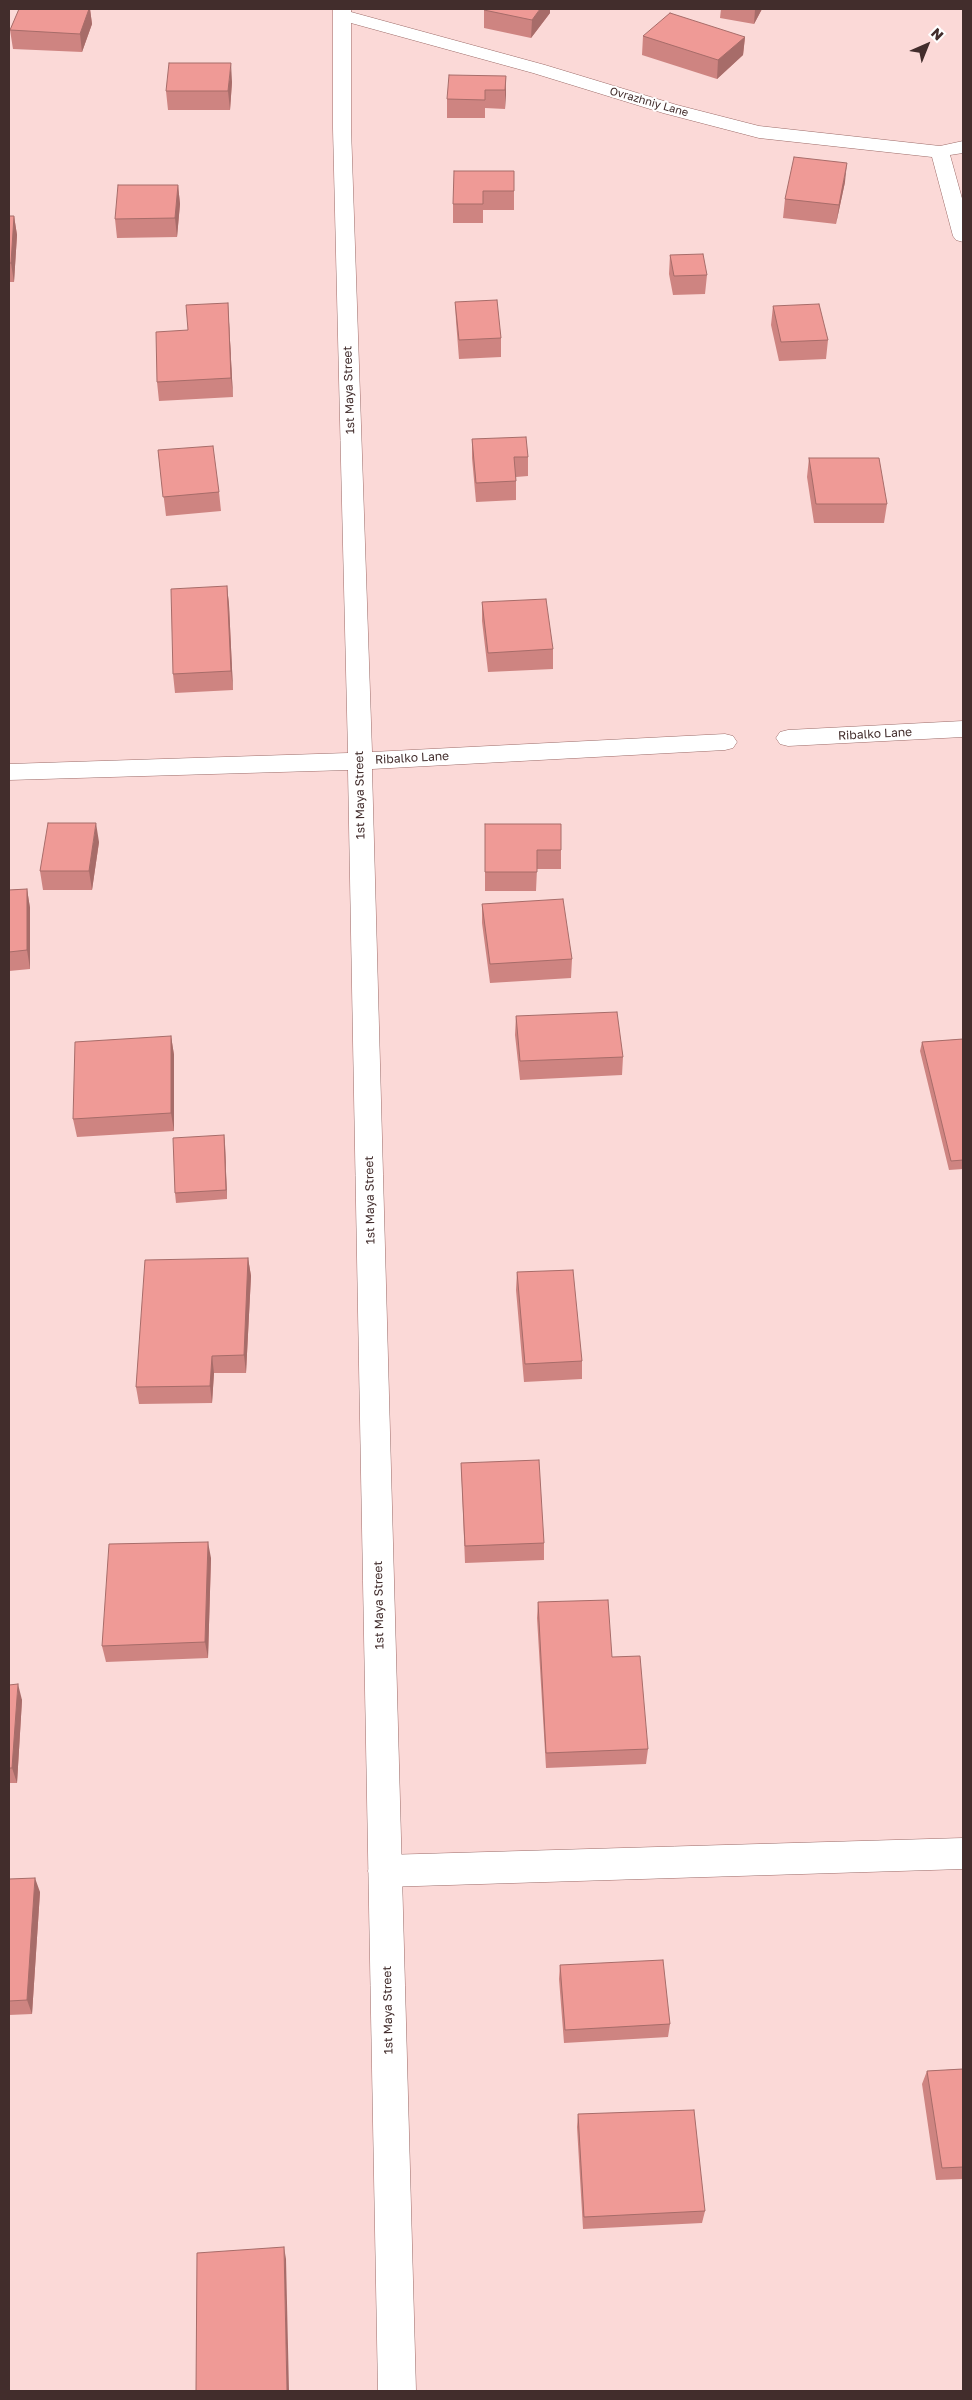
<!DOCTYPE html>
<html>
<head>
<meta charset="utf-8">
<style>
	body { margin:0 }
	#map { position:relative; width:972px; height:2400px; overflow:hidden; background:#fbd9d7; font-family:"Golos Text",sans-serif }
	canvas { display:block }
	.frame { position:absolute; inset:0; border:10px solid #422d2c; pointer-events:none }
	.north { position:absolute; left:902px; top:20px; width:50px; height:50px; -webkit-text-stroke:4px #fff; paint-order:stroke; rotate:44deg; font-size:14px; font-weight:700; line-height:20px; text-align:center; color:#422d2c }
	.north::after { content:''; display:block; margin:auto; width:18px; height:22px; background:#422d2c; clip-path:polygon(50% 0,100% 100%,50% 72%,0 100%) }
</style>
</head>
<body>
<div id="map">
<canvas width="972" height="2400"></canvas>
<div class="frame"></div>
<div class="north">N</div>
</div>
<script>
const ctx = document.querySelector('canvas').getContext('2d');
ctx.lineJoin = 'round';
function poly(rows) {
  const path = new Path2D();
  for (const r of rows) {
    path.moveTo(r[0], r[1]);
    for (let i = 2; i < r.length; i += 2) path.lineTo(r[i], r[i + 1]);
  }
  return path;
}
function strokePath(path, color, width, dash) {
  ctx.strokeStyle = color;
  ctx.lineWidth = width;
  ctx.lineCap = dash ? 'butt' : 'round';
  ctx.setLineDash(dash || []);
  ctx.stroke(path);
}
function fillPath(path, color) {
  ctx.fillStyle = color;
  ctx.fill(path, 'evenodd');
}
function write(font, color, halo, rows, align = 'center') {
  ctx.font = font + ' "Golos Text",sans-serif';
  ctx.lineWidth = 4;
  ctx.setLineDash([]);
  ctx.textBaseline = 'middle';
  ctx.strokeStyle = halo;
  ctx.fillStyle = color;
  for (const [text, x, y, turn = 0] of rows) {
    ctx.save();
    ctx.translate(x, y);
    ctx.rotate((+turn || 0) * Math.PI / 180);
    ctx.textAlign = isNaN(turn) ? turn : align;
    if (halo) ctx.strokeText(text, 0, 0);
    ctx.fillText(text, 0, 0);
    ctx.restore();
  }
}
const lane = poly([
	[963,1838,963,1869,385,1887,373,1882,368,1871,373,1860,385,1855,963,1838]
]);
const street = poly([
	[333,9,351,9,351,12,545,65,677,105,759,126,940,146,963,141,963,153,950,155,963,202,963,242,956,240,953,236,932,157,759,138,663,113,533,73,351,23,351,128,372,752,725,734,733,736,737,742,733,748,725,750,372,769,416,2391,378,2391,348,770,9,780,9,764,348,753,333,128,333,9],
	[963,721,963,737,788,746,780,744,776,738,780,732,788,730,963,721]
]);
strokePath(lane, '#9c6b68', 1);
strokePath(street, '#9c6b68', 1);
fillPath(lane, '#fff');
fillPath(street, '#fff');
fillPath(poly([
	[19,9,90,9,92,24,82,52,13,49,10,30],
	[721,9,762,9,754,24,720,18],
	[484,10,550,13,531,38,484,28],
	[643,36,745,37,743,55,717,79,642,55],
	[506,76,505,109,485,108,485,118,447,118,447,99],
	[232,82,230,110,168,110,166,91],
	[514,171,514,210,483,210,483,223,453,223,453,204],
	[845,182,836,224,783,218,785,199],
	[178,185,180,204,177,237,117,238,115,219],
	[9,216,14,216,17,235,14,282,9,282],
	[670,255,707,275,705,294,673,295,669,274],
	[455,302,501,338,501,357,459,359,456,321],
	[228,303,233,397,159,401,157,382,188,330],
	[773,306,828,340,826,359,779,361,771,325],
	[472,439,528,457,528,476,516,477,516,500,476,502,472,458],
	[158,450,219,492,221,511,166,516],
	[809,458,887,504,884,523,814,523,807,477],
	[227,586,229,605,233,690,175,693,173,674],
	[482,602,553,649,553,669,488,672,482,621],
	[485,824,561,850,561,869,537,869,536,891,485,891],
	[99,842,92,890,43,890,40,871],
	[27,889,30,908,30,969,9,971,9,890],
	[482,904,572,959,571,978,490,983,482,923],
	[516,1016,623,1057,622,1075,520,1080,515,1035],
	[171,1036,174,1055,174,1131,77,1137,73,1119],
	[963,1039,963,1169,949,1170,920,1051,922,1042],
	[224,1135,225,1144,227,1199,176,1203,175,1193],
	[248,1258,251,1276,246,1373,214,1373,212,1403,139,1404,136,1387],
	[517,1272,582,1361,582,1379,524,1382,516,1290],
	[461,1463,544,1543,544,1560,465,1563],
	[211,1558,208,1658,106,1662,102,1646],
	[538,1602,612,1657,648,1749,646,1764,546,1768,537,1618],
	[9,1685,22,1700,17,1783,9,1783],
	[9,1879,40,1892,32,2014,9,2015],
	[560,1965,670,2024,668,2037,564,2043,559,1979],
	[963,2069,963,2179,936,2180,922,2084,927,2071],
	[578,2114,705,2211,702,2223,583,2229,577,2127]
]), '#ce8481');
fillPath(poly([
	[89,9,90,9,92,24,82,52,80,34],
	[540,9,550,9,550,13,531,38,532,20],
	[755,9,762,9,754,24],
	[745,37,743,55,717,79,718,60],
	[231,63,232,82,230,110,228,91],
	[506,76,506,95,505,109,505,90],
	[847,163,845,182,836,224,839,205],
	[178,185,180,204,177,237,175,218],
	[14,216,17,235,14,282,11,263],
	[228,303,229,322,233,397,231,378],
	[227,586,229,605,233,690,231,671],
	[96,823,99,842,92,890,89,871],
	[27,889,30,908,30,969,27,950],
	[171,1036,174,1055,174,1131,171,1113],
	[224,1135,225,1144,227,1199,226,1190],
	[248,1258,251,1276,246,1373,244,1355],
	[212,1356,214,1373,212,1403,210,1386],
	[208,1542,211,1558,208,1658,205,1642],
	[18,1684,22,1700,17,1783,12,1768],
	[35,1878,40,1892,32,2014,27,2000],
	[9,2077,10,2080,9,2101],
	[284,2247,286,2259,289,2391,287,2391]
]), '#a76c69');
const building = poly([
	[19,9,89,9,80,34,10,30,19,9],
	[485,9,540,9,532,20,484,10,485,9],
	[670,13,745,37,718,60,643,36,670,13],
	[169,63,231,63,228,91,166,91,169,63],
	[449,75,506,76,505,90,485,90,485,100,447,99,449,75],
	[794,157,847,163,839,205,785,199,794,157],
	[454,171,514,171,514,191,483,191,483,204,453,204,454,171],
	[118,185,178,185,175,218,115,219,118,185],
	[9,216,14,216,11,263,9,263,9,216],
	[703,254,707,275,674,276,670,255,703,254],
	[497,300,501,338,459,340,455,302,497,300],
	[228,303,231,378,157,382,156,332,188,330,186,305,228,303],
	[819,304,828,340,781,342,773,306,819,304],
	[526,437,528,457,514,457,516,481,476,483,472,439,526,437],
	[213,446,219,492,163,497,158,450,213,446],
	[809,458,879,458,887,504,816,504,809,458],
	[227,586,231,671,173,674,171,589,227,586],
	[546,599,553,649,488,653,482,602,546,599],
	[48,823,96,823,89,871,40,871,48,823],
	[485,824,561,824,561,850,537,850,537,872,485,872,485,824],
	[27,889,27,950,9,952,9,890,27,889],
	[563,899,572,959,490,964,482,904,563,899],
	[617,1012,623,1057,520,1061,516,1016,617,1012],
	[171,1036,171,1113,73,1119,75,1042,171,1036],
	[963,1039,963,1160,951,1161,922,1042,963,1039],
	[224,1135,226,1190,175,1193,173,1138,224,1135],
	[248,1258,244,1355,212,1356,210,1386,136,1387,145,1260,248,1258],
	[573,1270,582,1361,525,1364,517,1272,573,1270],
	[539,1460,544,1543,465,1546,461,1463,539,1460],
	[208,1542,205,1642,102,1646,109,1544,208,1542],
	[608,1600,612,1657,640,1656,648,1749,546,1753,538,1602,608,1600],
	[18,1684,12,1768,9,1768,9,1685,18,1684],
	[35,1878,27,2000,9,2001,9,1879,35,1878],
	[663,1960,670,2024,565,2030,560,1965,663,1960],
	[963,2069,963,2167,942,2168,927,2071,963,2069],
	[694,2110,705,2211,584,2217,578,2114,694,2110],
	[284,2247,287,2391,196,2391,197,2253,284,2247]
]);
fillPath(building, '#ef9a96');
strokePath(building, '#a76c69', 1);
write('11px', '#422d2c', '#fff', [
	["Ovrazhniy Lane",649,102,16]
]);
write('12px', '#422d2c', '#fff', [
	["1st Maya Street",349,390,-92],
	["Ribalko Lane",875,734,-3],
	["Ribalko Lane",412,758,-3],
	["1st Maya Street",360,795,-91],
	["1st Maya Street",370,1200,-91],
	["1st Maya Street",379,1605,-91],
	["1st Maya Street",388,2010,-91]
]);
</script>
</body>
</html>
